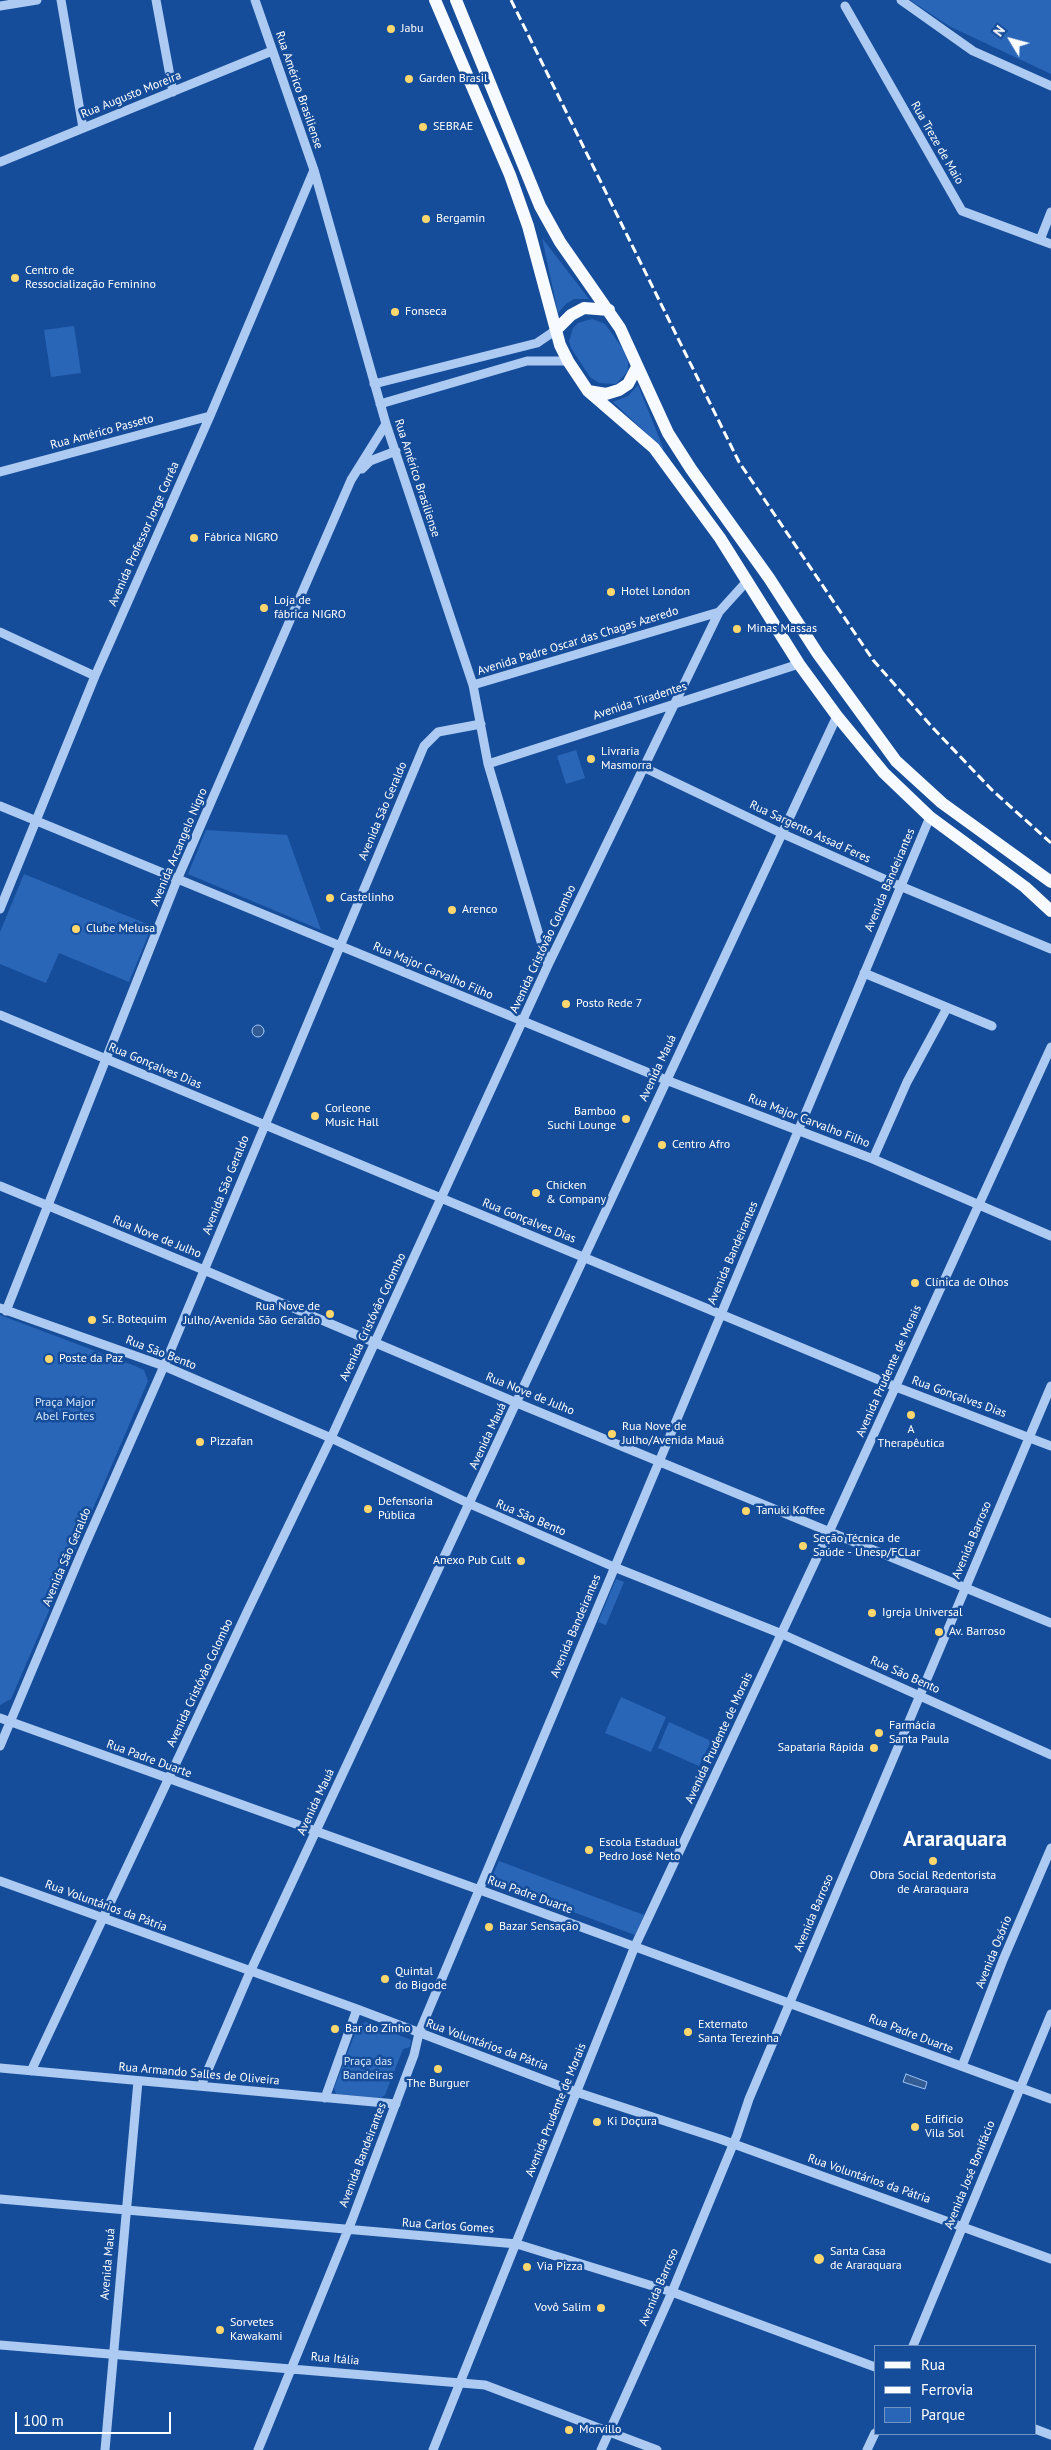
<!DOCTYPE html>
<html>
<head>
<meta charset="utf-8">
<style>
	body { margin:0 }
	#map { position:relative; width:1051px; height:2450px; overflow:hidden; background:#164d9a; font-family:"PT Sans",sans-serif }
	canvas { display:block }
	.legend { position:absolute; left:874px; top:2345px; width:162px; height:90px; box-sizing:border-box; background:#164d9a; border:1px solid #7394c2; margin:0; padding:6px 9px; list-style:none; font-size:15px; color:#fff }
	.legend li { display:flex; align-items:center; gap:10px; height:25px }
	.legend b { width:25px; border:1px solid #7394c2 }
	.north { position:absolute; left:986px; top:15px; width:50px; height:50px; -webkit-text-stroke:4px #164d9a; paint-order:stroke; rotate:307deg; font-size:14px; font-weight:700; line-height:20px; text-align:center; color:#fff }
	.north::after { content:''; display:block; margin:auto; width:18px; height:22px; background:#fff; clip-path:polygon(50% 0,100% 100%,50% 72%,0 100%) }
	.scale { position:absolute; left:15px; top:2412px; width:156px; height:22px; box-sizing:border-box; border:2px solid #fff; border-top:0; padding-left:6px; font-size:15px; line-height:18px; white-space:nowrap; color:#fff; -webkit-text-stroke:4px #164d9a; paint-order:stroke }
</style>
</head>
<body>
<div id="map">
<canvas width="1051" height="2450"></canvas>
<ul class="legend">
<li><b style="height:6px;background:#f7faff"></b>Rua</li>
<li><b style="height:6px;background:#fff"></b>Ferrovia</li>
<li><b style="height:14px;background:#2a66b8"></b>Parque</li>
</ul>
<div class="north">N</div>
<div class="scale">100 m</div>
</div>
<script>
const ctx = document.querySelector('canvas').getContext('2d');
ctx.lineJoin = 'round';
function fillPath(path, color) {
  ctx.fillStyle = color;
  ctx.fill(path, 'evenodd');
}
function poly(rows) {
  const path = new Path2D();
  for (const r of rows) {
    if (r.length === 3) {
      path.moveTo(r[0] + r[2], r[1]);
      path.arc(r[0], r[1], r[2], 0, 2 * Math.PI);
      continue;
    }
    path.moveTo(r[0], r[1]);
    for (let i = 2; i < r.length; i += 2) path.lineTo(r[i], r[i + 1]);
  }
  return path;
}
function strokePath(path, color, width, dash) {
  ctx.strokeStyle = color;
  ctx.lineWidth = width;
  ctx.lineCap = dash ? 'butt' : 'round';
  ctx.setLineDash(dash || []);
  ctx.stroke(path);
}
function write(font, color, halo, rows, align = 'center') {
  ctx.font = font + ' "PT Sans",sans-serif';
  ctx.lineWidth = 5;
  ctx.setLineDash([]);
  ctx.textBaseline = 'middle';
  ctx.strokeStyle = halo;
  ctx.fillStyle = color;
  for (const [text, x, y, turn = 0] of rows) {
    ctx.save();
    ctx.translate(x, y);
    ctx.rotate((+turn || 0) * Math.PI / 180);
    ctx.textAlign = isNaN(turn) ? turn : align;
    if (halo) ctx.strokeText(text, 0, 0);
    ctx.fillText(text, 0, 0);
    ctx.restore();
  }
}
fillPath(poly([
	[910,0,1051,0,1051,74,949,26],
	[542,238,589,299,574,299,566,304,558,313],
	[592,319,605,324,623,349,628,362,628,371,616,384,599,383,590,377,571,348,569,341,573,328,578,323],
	[74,326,81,373,51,377,44,330],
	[638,385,664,450,613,402,628,396],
	[576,750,585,778,566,784,557,756],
	[206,830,287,835,321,930,188,874],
	[24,874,152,926,129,982,59,953,46,983,0,964,0,932],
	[0,1315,135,1366,144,1370,148,1381,11,1699,0,1705],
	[616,1579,624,1582,606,1625,598,1622],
	[621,1697,666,1717,651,1752,605,1733],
	[669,1722,711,1741,699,1766,658,1748],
	[499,1861,595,1897,644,1915,635,1935,490,1881],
	[366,2022,411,2040,410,2047,403,2049,385,2095,381,2098,336,2094,334,2088,358,2026]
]), '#2a66b8');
const water = poly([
	[258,1031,6],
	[906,2074,927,2082,925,2089,903,2082,906,2074]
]);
fillPath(water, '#335b94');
strokePath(water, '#9ec4f5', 1);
strokePath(poly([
	[61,0,83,128],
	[156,0,173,92],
	[255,0,314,170,386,424,473,685,488,764,548,965],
	[901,0,973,51,1051,86],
	[0,6,37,0],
	[845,6,962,211,1051,244],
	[0,162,272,51],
	[1040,240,1051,212],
	[374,384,537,343,556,330],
	[380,404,527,361,568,361],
	[362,469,370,461,396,451],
	[0,472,210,416],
	[0,632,95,676],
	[473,685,719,612],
	[488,764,799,664],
	[645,768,781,833,900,886,1051,949],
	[0,806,666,1080,873,1159,1051,1236],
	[0,909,95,676,210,416,314,170],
	[864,973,992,1026],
	[0,1015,896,1387,1051,1446],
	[873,1159,907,1082,947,1008],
	[0,1186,204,1270,517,1403,1051,1623],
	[0,1308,164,1366,331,1438,470,1504,614,1567,782,1634,1051,1755],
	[6,1311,177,880,351,480,386,424],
	[0,1718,480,1890,1051,2099],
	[0,1746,81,1554,164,1366,424,746,438,732,481,724],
	[0,1881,357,2009,576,2092,720,2139,1051,2259],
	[962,2066,1003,1960,1051,1848],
	[0,2068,396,2104],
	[31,2071,248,1610,331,1438,548,965,719,612,748,580],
	[201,2086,250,1972,837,716],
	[325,2098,357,2009],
	[0,2199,517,2244,672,2292,875,2367],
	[0,2345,485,2385,657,2450],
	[913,2346,1051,2014],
	[1035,2429,1051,2435],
	[105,2450,138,2081],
	[258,2450,352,2220,414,2055,419,2033,930,817],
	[433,2450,635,1946,829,1532,1051,1047],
	[601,2450,672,2292,737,2135,749,2099,1051,1386],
	[867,2450,875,2433]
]), '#accaf2', 9);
strokePath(poly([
	[435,0,510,175,528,226,560,345,568,361,588,391,654,448,720,538,799,664,837,716,884,773,930,817,1025,887,1051,911],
	[456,0,540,206,560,242,620,328,668,433,691,469,769,578,818,654,896,761,942,803,1051,882],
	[556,330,571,315,584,308,609,310],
	[588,391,606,394,619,390,628,384,637,367]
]), '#f7faff', 12);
strokePath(poly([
	[511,0,739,462,873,660,932,727,992,790,1051,843]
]), '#fff', 3, [9, 4]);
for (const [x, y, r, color] of [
	[391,29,5,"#ffd86d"],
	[409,79,5,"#ffd86d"],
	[423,127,5,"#ffd86d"],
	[426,219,5,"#ffd86d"],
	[15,278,5,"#ffd86d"],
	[395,312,5,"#ffd86d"],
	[194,538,5,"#ffd86d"],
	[611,592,5,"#ffd86d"],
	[264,608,5,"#ffd86d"],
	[737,629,5,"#ffd86d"],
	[591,759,5,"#ffd86d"],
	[330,898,5,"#ffd86d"],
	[452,910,5,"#ffd86d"],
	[76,929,5,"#ffd86d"],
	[566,1004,5,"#ffd86d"],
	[315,1116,5,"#ffd86d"],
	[626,1119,5,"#ffd86d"],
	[662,1145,5,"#ffd86d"],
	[536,1193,5,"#ffd86d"],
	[915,1283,5,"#ffd86d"],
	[330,1314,5,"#ffd86d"],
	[92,1320,5,"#ffd86d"],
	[49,1359,5,"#ffd86d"],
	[911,1415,5,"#ffd86d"],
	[612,1434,5,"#ffd86d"],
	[200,1442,5,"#ffd86d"],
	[368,1509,5,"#ffd86d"],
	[746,1511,5,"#ffd86d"],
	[803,1546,5,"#ffd86d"],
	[521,1561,5,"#ffd86d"],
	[872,1613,5,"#ffd86d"],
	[939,1632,5,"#ffd86d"],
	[879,1733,5,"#ffd86d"],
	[874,1748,5,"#ffd86d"],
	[589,1850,5,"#ffd86d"],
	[933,1861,5,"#ffd86d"],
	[489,1927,5,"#ffd86d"],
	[385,1979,5,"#ffd86d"],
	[335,2029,5,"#ffd86d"],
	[688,2032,5,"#ffd86d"],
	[438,2069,5,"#ffd86d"],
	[597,2122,5,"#ffd86d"],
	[915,2127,5,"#ffd86d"],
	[819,2259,6,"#ffd86d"],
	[527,2267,5,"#ffd86d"],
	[601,2308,5,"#ffd86d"],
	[220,2330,5,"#ffd86d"],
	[569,2430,5,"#ffd86d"]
]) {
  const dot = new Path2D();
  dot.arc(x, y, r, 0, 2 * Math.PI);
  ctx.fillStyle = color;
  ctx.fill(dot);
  strokePath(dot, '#164d9a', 2);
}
write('12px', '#fff', '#164d9a', [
	["Jabu",401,29],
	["Garden Brasil",419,79],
	["SEBRAE",433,127],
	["Bergamin",436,219],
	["Centro de",25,271],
	["Ressocialização Feminino",25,285],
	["Fonseca",405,312],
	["Fábrica NIGRO",204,538],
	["Hotel London",621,592],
	["Loja de",274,601],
	["fábrica NIGRO",274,615],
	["Minas Massas",747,629],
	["Livraria",601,752],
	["Masmorra",601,766],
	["Castelinho",340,898],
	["Arenco",462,910],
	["Clube Melusa",86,929],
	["Posto Rede 7",576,1004],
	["Corleone",325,1109],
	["Music Hall",325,1123],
	["Bamboo",616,1112,"right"],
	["Suchi Lounge",616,1126,"right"],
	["Centro Afro",672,1145],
	["Chicken",546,1186],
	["& Company",546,1200],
	["Clínica de Olhos",925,1283],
	["Rua Nove de",320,1307,"right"],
	["Julho/Avenida São Geraldo",320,1321,"right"],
	["Sr. Botequim",102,1320],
	["Poste da Paz",59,1359],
	["Rua Nove de",622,1427],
	["Julho/Avenida Mauá",622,1441],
	["A",911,1430,"center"],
	["Therapêutica",911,1444,"center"],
	["Pizzafan",210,1442],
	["Defensoria",378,1502],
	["Pública",378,1516],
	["Tanuki Koffee",756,1511],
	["Seção Técnica de",813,1539],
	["Saúde - Unesp/FCLar",813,1553],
	["Anexo Pub Cult",511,1561,"right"],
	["Igreja Universal",882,1613],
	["Av. Barroso",949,1632],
	["Farmácia",889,1726],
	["Santa Paula",889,1740],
	["Sapataria Rápida",864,1748,"right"],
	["Escola Estadual",599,1843],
	["Pedro José Neto",599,1857],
	["Obra Social Redentorista",933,1876,"center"],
	["de Araraquara",933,1890,"center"],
	["Bazar Sensação",499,1927],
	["Quintal",395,1972],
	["do Bigode",395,1986],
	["Externato",698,2025],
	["Santa Terezinha",698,2039],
	["Bar do Zinho",345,2029],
	["The Burguer",438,2084,"center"],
	["Edifício",925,2120],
	["Vila Sol",925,2134],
	["Ki Doçura",607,2122],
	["Santa Casa",830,2252],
	["de Araraquara",830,2266],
	["Via Pizza",537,2267],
	["Vovô Salim",591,2308,"right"],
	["Sorvetes",230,2323],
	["Kawakami",230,2337],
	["Morvillo",579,2430]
], 'left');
write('12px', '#fff', '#164d9a', [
	["Rua Américo Brasiliense",299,90,71],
	["Rua Augusto Moreira",131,95,-22],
	["Rua Treze de Maio",937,143,60],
	["Rua Américo Passeto",102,432,-15],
	["Rua Américo Brasiliense",417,478,72],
	["Avenida Professor Jorge Corrêa",144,534,-66],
	["Avenida Padre Oscar das Chagas Azeredo",578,641,-17],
	["Avenida Tiradentes",640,701,-18],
	["Avenida São Geraldo",383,811,-67],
	["Rua Sargento Assad Feres",810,832,25],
	["Avenida Arcangelo Nigro",179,847,-67],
	["Avenida Bandeirantes",890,880,-67],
	["Avenida Cristóvão Colombo",543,949,-65],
	["Rua Major Carvalho Filho",433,971,23],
	["Rua Gonçalves Dias",155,1066,23],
	["Avenida Mauá",658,1068,-65],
	["Rua Major Carvalho Filho",809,1121,21],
	["Avenida São Geraldo",226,1185,-68],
	["Rua Gonçalves Dias",529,1221,22],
	["Rua Nove de Julho",157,1237,22],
	["Avenida Bandeirantes",733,1253,-67],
	["Avenida Cristóvão Colombo",373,1317,-65],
	["Rua São Bento",161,1353,21],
	["Avenida Prudente de Morais",889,1371,-66],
	["Rua Nove de Julho",530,1394,22],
	["Rua Gonçalves Dias",959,1397,20],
	["Avenida Mauá",488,1436,-65],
	["Rua São Bento",531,1518,23],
	["Avenida Barroso",972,1540,-67],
	["Avenida São Geraldo",67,1557,-67],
	["Avenida Bandeirantes",576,1626,-67],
	["Rua São Bento",905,1675,24],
	["Avenida Cristóvão Colombo",200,1683,-65],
	["Avenida Prudente de Morais",719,1738,-65],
	["Rua Padre Duarte",149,1759,20],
	["Avenida Mauá",316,1802,-65],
	["Rua Padre Duarte",530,1895,20],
	["Rua Voluntários da Pátria",106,1906,20],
	["Avenida Barroso",814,1913,-67],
	["Avenida Osório",994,1952,-68],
	["Rua Padre Duarte",911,2034,21],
	["Rua Voluntários da Pátria",487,2045,20],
	["Rua Armando Salles de Oliveira",199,2074,5],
	["Avenida Prudente de Morais",556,2110,-68],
	["Avenida Bandeirantes",363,2155,-69],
	["Avenida José Bonifácio",970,2175,-68],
	["Rua Voluntários da Pátria",869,2179,19],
	["Rua Carlos Gomes",448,2226,4],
	["Avenida Mauá",108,2264,-85],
	["Avenida Barroso",659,2287,-67],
	["Rua Itália",335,2359,5]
]);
write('12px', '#d3e5fc', '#164d9a', [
	["Praça Major",65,1403],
	["Abel Fortes",65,1417],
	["Praça das",368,2062],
	["Bandeiras",368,2076]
]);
write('bold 22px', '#fff', '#164d9a', [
	["Araraquara",955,1840]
]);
</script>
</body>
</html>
